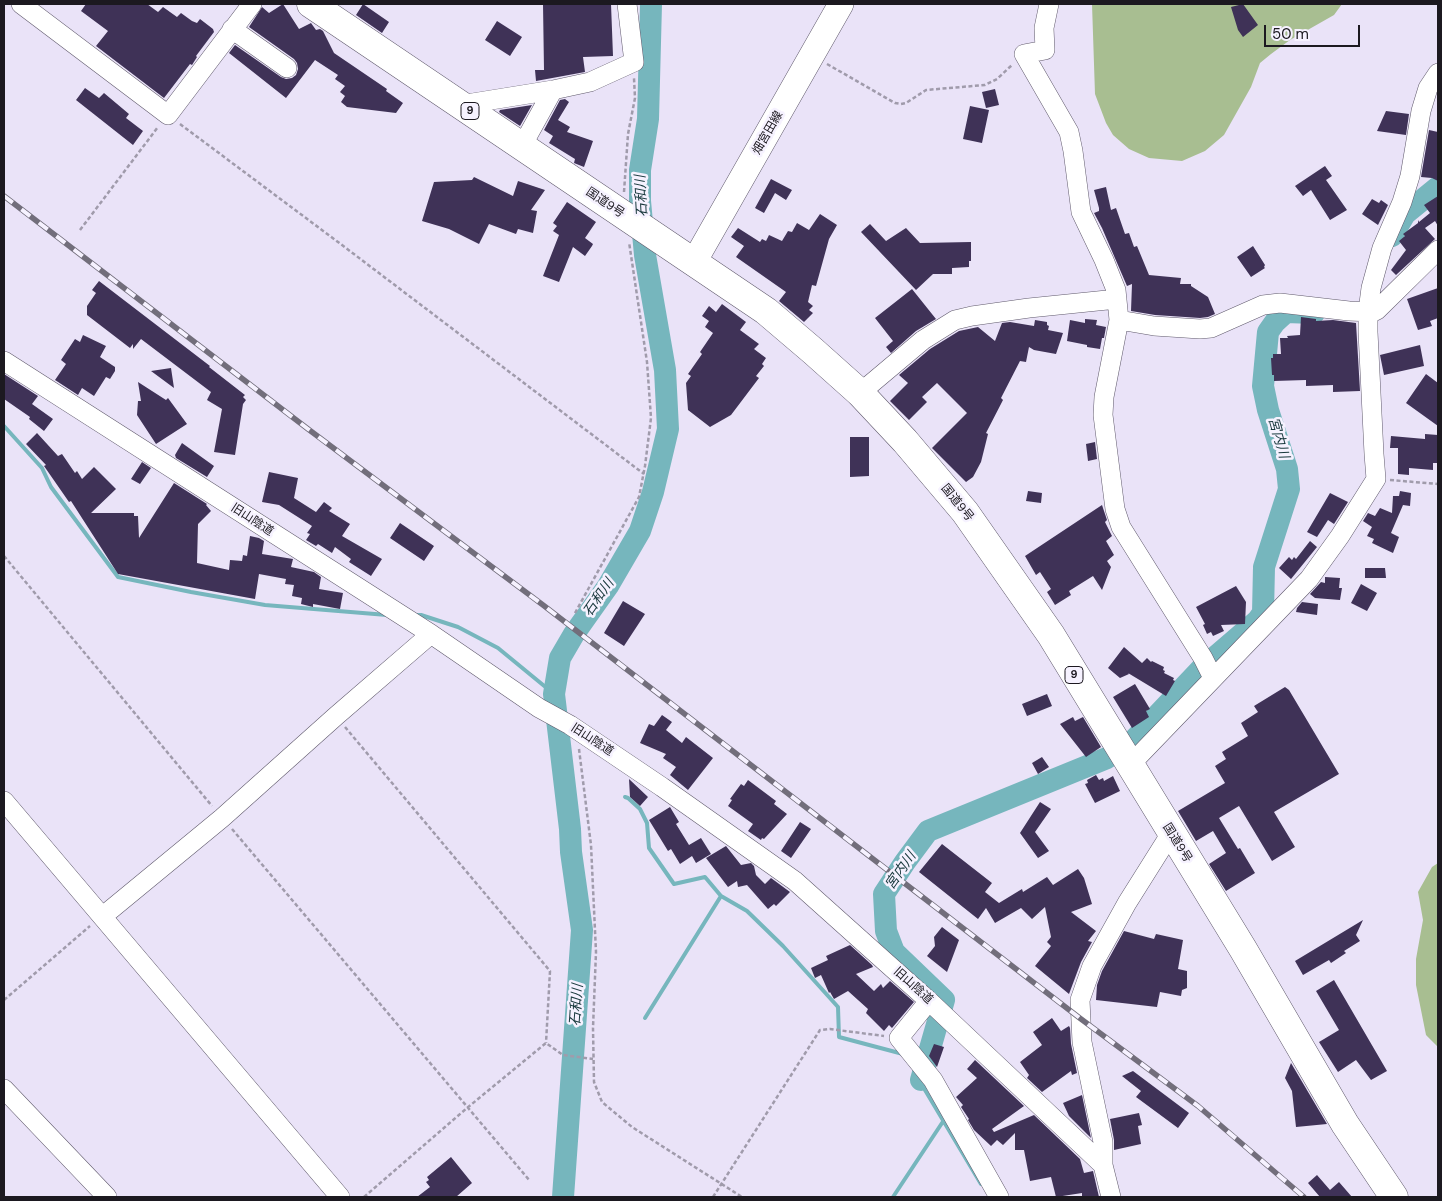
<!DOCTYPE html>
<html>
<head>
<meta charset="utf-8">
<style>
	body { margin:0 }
	#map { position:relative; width:1442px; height:1201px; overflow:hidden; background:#eae3f8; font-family:"DM Sans",sans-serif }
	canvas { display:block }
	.frame { position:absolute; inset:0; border:5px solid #1c1920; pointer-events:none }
	.scale { position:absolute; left:1264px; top:25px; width:96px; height:22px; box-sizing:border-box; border:2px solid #1c1920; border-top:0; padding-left:6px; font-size:15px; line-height:18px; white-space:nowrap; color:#1c1920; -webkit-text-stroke:4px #f6f2ff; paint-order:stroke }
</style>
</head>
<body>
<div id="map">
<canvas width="1442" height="1201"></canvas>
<div class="frame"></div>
<div class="scale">50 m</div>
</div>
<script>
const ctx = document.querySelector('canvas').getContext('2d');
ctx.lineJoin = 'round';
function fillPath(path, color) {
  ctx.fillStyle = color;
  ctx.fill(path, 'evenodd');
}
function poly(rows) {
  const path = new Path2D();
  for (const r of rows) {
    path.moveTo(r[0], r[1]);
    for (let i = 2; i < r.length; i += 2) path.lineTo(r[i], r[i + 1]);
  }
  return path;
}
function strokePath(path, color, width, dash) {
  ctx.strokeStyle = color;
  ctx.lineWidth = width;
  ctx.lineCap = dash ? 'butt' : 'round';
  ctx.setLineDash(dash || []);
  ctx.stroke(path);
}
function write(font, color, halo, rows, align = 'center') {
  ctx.font = font + ' "DM Sans","Noto Sans JP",sans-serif';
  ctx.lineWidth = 5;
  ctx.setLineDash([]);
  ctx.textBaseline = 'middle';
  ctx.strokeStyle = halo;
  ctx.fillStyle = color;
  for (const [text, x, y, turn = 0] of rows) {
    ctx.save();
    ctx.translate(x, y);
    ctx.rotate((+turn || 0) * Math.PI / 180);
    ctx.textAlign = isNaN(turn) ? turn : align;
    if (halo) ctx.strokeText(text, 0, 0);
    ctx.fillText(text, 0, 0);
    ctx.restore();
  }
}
fillPath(poly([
	[1092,4,1342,4,1334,15,1290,40,1271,54,1260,63,1251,87,1224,135,1205,151,1182,161,1149,158,1129,149,1113,135,1106,123,1095,94],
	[1438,863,1438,1047,1426,1035,1416,985,1416,959,1423,920,1418,892,1432,867]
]), '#a8be91');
strokePath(poly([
	[4,426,42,468,51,487,118,577,191,592,265,605,387,615],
	[414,615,421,615,458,627,498,648,554,694],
	[625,797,628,798,640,809,647,823,649,848,674,884,705,877,721,896,747,911,783,946,838,1007,839,1037,903,1054],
	[645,1018,721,896],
	[920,1078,925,1090,981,1184],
	[893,1197,944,1120]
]), '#76b6bd', 4);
strokePath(poly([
	[1392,236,1405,214,1438,187],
	[1131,743,1201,669,1244,632,1258,620,1263,613,1264,567,1289,489,1287,469,1268,410,1263,386,1268,332,1275,322,1286,312,1314,313],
	[921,1080,944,1000,894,952,886,931,884,894,905,862,928,831,1107,758],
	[563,1197,582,930,571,852,570,829,554,694,560,658,574,634,608,586,640,531,653,492,668,429,665,370,645,255,640,201,640,170,648,119,651,4]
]), '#76b6bd', 22);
fillPath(poly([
	[86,4,147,4,158,12,163,7,177,17,181,13,192,21,197,23,200,19,213,29,214,32,196,56,197,57,192,65,190,64,164,98,96,46,108,31,81,11],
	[283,4,299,29,311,23,316,30,320,29,323,31,334,53,387,89,386,91,403,103,396,113,347,107,341,102,345,96,340,92,345,86,335,79,338,75,315,60,286,98,229,53,235,45,281,77,286,79,292,78,296,75,298,69,297,63,294,59,249,27,262,7,269,13],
	[363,4,389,22,382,33,356,15],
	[543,4,611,4,613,56,583,57,585,72,536,81,535,70,544,70],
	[1243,4,1258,25,1243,37,1238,30,1231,7],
	[497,21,522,37,510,56,485,40],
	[85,88,99,98,104,93,129,114,126,118,143,131,133,145,76,100],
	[995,89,999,105,986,108,982,92],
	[565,99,569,102,558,120,570,127,567,132,593,141,584,167,574,163,575,159,549,143,553,136,544,130,560,100],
	[532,105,520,126,499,112,500,110],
	[970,106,989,110,982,143,963,139],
	[1386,111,1409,114,1406,135,1377,131],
	[1429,130,1438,132,1438,181,1432,178,1421,177],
	[1325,166,1332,176,1326,180,1347,210,1330,220,1311,190,1303,196,1295,186],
	[474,177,513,196,518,181,545,190,531,210,537,211,533,233,518,229,516,234,489,224,479,244,449,229,422,221,434,182,472,180],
	[771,179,792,190,786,200,775,193,764,213,755,208],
	[1106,187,1111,210,1116,208,1125,234,1129,233,1134,247,1137,246,1149,275,1181,278,1180,284,1191,284,1191,286,1208,297,1215,314,1208,317,1200,318,1155,315,1131,311,1132,284,1127,286,1102,228,1094,213,1099,211,1099,208,1094,190],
	[1438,196,1438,226,1435,221,1425,228,1435,239,1396,275,1391,270,1406,250,1399,241,1405,236,1403,234,1418,223,1418,220,1419,222,1430,213,1424,205],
	[1372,199,1379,203,1381,200,1388,205,1378,225,1362,214],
	[567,202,596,222,585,238,593,244,592,246,585,256,573,247,559,282,543,276,559,235,553,231,557,226,553,223],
	[820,214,837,225,829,239,816,286,812,285,808,302,813,306,809,310,813,313,804,322,779,301,786,292,736,257,744,246,731,237,738,228,760,242,762,239,766,241,769,235,782,241,788,231,792,232,797,223,809,230],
	[870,224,886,241,906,228,920,243,971,242,971,261,969,261,969,267,952,268,952,274,933,274,916,290,861,232],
	[1253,246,1265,265,1264,267,1265,268,1251,277,1237,257],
	[99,281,210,366,209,367,245,395,243,397,246,400,243,404,235,455,214,452,222,409,207,400,211,392,141,339,133,349,133,344,130,348,87,315,87,306,96,293,92,290],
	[1438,288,1438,318,1430,321,1432,326,1418,330,1407,299],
	[912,289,936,319,916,331,891,353,886,347,893,341,875,318],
	[722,304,746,322,740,330,759,344,754,349,766,358,762,364,764,366,756,376,759,378,731,415,710,427,688,410,686,383,691,376,688,374,702,354,700,352,713,333,705,327,709,321,702,316,709,306,716,312],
	[1301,317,1316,319,1316,321,1333,320,1356,323,1360,391,1333,392,1333,385,1306,386,1306,380,1274,381,1274,375,1272,375,1271,358,1273,358,1273,354,1281,354,1280,338,1288,338,1287,336,1300,335],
	[1085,319,1097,320,1096,325,1106,327,1104,338,1102,338,1100,349,1087,347,1087,345,1067,341,1070,320,1085,323],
	[1035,320,1047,322,1047,325,1049,326,1048,330,1063,333,1056,354,1034,350,1029,347,1026,362,1020,361,1001,398,1003,400,986,433,988,434,981,462,973,477,966,482,932,448,967,413,937,383,922,397,927,402,909,420,890,401,908,383,899,375,930,349,959,331,978,327,995,341,1002,323,1010,322,1034,326],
	[83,335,106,346,100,357,115,367,115,371,110,379,106,377,94,396,82,388,78,395,55,380,66,364,61,360,75,339,80,342],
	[1420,345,1424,366,1384,375,1380,355],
	[171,368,174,388,151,371],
	[4,374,38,396,32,404,53,419,44,431,29,419,30,417,4,399],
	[1426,374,1438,383,1438,426,1406,403],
	[138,382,166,400,168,398,187,424,156,444,137,415,138,401,141,401],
	[37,433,58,456,62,454,75,473,77,471,82,479,94,467,116,489,91,513,134,513,134,516,138,516,139,538,174,483,207,504,206,505,211,511,198,524,197,563,229,570,230,560,242,561,243,555,247,556,250,536,259,538,264,541,262,554,293,559,291,567,314,572,321,577,319,589,343,593,340,609,313,604,313,607,301,604,302,598,292,596,294,585,285,584,286,579,259,574,255,599,118,574,71,501,69,502,44,466,46,465,26,444],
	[1425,434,1438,435,1438,463,1433,463,1433,470,1409,468,1409,475,1398,474,1398,448,1390,448,1391,436,1425,439],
	[850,437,869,437,869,476,850,477],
	[1095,442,1097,459,1088,461,1086,444],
	[182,443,214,466,207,477,176,458,175,455],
	[142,462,151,468,140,484,131,479],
	[269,472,298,478,294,498,316,512,324,502,332,508,329,511,350,524,342,536,382,559,371,576,349,562,351,559,335,547,332,553,318,544,316,546,306,540,310,534,307,533,312,526,279,505,262,502],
	[1028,491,1042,493,1041,503,1026,501],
	[1400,491,1411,493,1410,506,1403,505,1391,533,1399,537,1393,553,1372,543,1374,539,1367,536,1372,527,1363,521,1368,513,1375,516,1380,508,1392,513,1393,496,1399,496],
	[1330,493,1348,502,1334,524,1328,520,1317,537,1307,532],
	[1102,505,1107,520,1105,522,1112,536,1106,541,1114,555,1107,561,1111,567,1102,590,1093,576,1069,591,1071,595,1055,605,1047,592,1051,589,1040,572,1036,575,1025,556],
	[400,523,434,546,424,561,390,538],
	[1310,541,1317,547,1291,579,1279,568,1289,557,1292,560,1294,557,1296,559],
	[1365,568,1385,568,1386,578,1365,578],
	[1325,577,1340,578,1339,588,1342,588,1340,600,1315,598,1310,594,1321,582,1325,583],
	[1361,584,1377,593,1367,611,1351,603],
	[1236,586,1246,602,1245,624,1221,625,1224,631,1213,636,1211,632,1207,634,1203,625,1205,624,1196,607],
	[623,601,645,614,624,646,604,633],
	[1302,602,1318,604,1317,615,1296,612,1297,608],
	[1124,647,1142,663,1147,658,1151,662,1152,661,1164,667,1163,670,1165,671,1164,673,1174,678,1173,680,1175,681,1166,696,1128,673,1129,674,1120,678,1108,668],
	[1135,684,1150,709,1146,711,1149,717,1132,728,1113,697],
	[1285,687,1289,690,1339,774,1274,812,1295,847,1272,861,1239,806,1219,818,1238,849,1240,848,1255,873,1226,891,1209,864,1226,853,1213,831,1196,841,1178,811,1225,783,1215,766,1226,759,1222,752,1248,736,1241,723,1258,712,1254,706],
	[1047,694,1052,706,1027,716,1022,704],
	[662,715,672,722,666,730,682,743,686,737,713,758,688,790,670,775,676,767,663,758,666,754,640,743,649,724,654,726],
	[1073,717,1075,721,1083,717,1101,747,1086,757,1060,724],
	[1042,757,1049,767,1038,774,1032,763],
	[1096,775,1099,780,1103,778,1104,781,1113,776,1120,791,1095,803,1085,784,1088,783,1087,780],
	[629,779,648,797,640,806,630,797],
	[748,780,776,801,774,804,787,814,764,839,762,838,761,840,748,831,753,824,728,806,732,800,730,799,741,784,744,786],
	[1040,802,1051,809,1035,832,1049,851,1038,858,1020,833],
	[670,807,679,822,676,824,689,845,701,838,711,854,696,863,692,856,680,864,671,849,668,851,649,820],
	[800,822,811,829,791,858,781,851],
	[942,844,992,883,985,892,999,903,1022,889,1023,892,1047,877,1053,885,1078,869,1084,878,1092,904,1071,912,1096,931,1088,941,1092,942,1081,962,1069,994,1035,966,1051,946,1047,942,1051,937,1045,907,1032,919,1021,908,995,923,986,908,978,919,919,872],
	[726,846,741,865,751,863,754,866,756,875,765,884,771,878,790,892,776,906,774,904,768,909,747,885,738,887,737,881,728,887,706,858],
	[1363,920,1356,935,1360,941,1344,951,1346,953,1331,963,1329,960,1303,975,1295,961],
	[942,927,959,940,947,972,927,956,935,946,934,937],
	[1124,931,1154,939,1156,934,1183,940,1178,969,1187,971,1187,988,1182,990,1181,996,1160,992,1157,1007,1096,1000,1097,985,1102,971],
	[850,945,872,965,873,967,856,974,874,991,881,984,883,988,890,981,914,1002,892,1028,889,1025,884,1031,866,1013,868,1009,848,991,834,999,830,992,829,993,821,975,815,978,811,968,828,960,826,956],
	[1334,980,1387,1071,1371,1080,1356,1060,1338,1072,1319,1042,1339,1030,1316,991],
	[1052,1018,1061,1031,1069,1026,1070,1028,1071,1044,1077,1073,1072,1075,1071,1071,1042,1092,1027,1078,1029,1075,1020,1062,1042,1045,1033,1032],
	[934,1044,944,1047,937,1067,929,1056],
	[975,1060,1024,1106,992,1129,994,1132,1034,1115,1080,1159,1084,1173,1093,1171,1099,1197,1082,1197,1082,1193,1056,1197,1051,1177,1030,1181,1024,1150,1015,1150,1015,1133,1003,1145,997,1140,991,1146,974,1130,968,1120,969,1119,961,1107,963,1105,956,1097,977,1078,967,1069],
	[1291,1063,1327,1124,1296,1127,1292,1091,1285,1078],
	[1133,1071,1189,1113,1178,1128,1136,1097,1141,1091,1122,1076],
	[1082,1095,1091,1138,1069,1116,1063,1103],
	[1139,1113,1142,1125,1138,1126,1141,1144,1114,1150,1114,1140,1110,1119],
	[451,1157,472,1183,456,1197,417,1197,430,1187,426,1182,429,1180,427,1177],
	[1317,1175,1330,1190,1339,1182,1352,1197,1320,1197,1308,1183]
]), '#3f3257');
const minor = poly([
	[21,4,168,115,252,4],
	[1049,4,1044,28,1045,50,1024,54,1069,132,1073,151,1081,212,1104,260,1116,290,1119,320,1104,397,1103,415,1115,509,1121,527,1203,658,1213,678],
	[232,29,287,68],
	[460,105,553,90,590,82,634,62,627,4],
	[522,146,553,90],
	[1119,320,1154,326,1200,329,1211,328,1263,305,1280,303,1349,311,1373,312,1377,310,1438,250],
	[4,361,431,634,539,708,570,725,662,787,795,881,929,1001,1103,1165,1111,1197],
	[860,393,923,340,955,320,972,316,1029,308,1117,299],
	[1129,766,1309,579,1340,536,1376,479,1374,454,1368,332,1368,311,1371,288,1382,248,1402,202,1410,176,1421,111,1428,88,1438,73],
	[4,801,340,1197],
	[103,916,222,818,336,716,431,634],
	[929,1001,899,1038,933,1080,999,1197],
	[4,1089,107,1197],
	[1103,1165,1103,1142,1082,1042,1080,1000,1092,966,1127,903,1171,833]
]);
const major = poly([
	[694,262,841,4]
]);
const highway = poly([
	[311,4,766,311,813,351,860,393,905,441,965,512,1051,635,1243,949,1345,1124,1394,1197]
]);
strokePath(minor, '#605a6c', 20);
strokePath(major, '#605a6c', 26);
strokePath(highway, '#605a6c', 29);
strokePath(poly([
	[827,64,895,103,901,104,906,103,926,90,985,85,997,79,1012,65],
	[180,124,338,242,644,474],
	[624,192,628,134,635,98,634,78],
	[80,230,158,127],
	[1390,480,1438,484],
	[4,556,212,806],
	[575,613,639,497,645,466,651,418,647,362,629,242],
	[345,727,550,971,546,1043],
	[579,749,591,845,596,952,593,1028,594,1082,602,1102,632,1127,742,1197],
	[232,829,530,1181],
	[4,1000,90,926],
	[364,1197,467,1108,546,1043,563,1055,593,1059],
	[713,1197,820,1030,830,1029,884,1036]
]), '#a09bab', 2.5, [4, 2.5]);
strokePath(minor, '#fff', 19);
strokePath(major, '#fff', 25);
strokePath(highway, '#fff', 28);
const rail = poly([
	[4,196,308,429,543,605,1081,1019,1198,1106,1304,1197]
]);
strokePath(rail, '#726e7b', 5.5);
strokePath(rail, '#f6f2ff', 4, [11]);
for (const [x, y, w] of [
	[470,111,18],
	[1074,675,18]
]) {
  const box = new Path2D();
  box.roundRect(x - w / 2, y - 8.5, w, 17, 4);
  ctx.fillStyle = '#f6f2ff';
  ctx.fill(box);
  strokePath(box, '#1c1920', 1);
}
write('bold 11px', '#1c1920', null, [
	["9",470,111],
	["9",1074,675]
]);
write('12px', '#1c1920', '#f6f2ff', [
	["畑宮田線",768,133,-60],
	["国道9号",605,203,34],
	["国道9号",957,503,51],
	["旧山陰道",252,520,33],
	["旧山陰道",592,740,33],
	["国道9号",1177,843,58],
	["旧山陰道",913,986,42]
]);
write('italic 14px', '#17373b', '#f6f2ff', [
	["石和川",642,196,-93],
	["宮内川",1278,438,74],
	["石和川",599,598,-55],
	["宮内川",901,871,-55],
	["石和川",577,1005,-86]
]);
</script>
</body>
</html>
